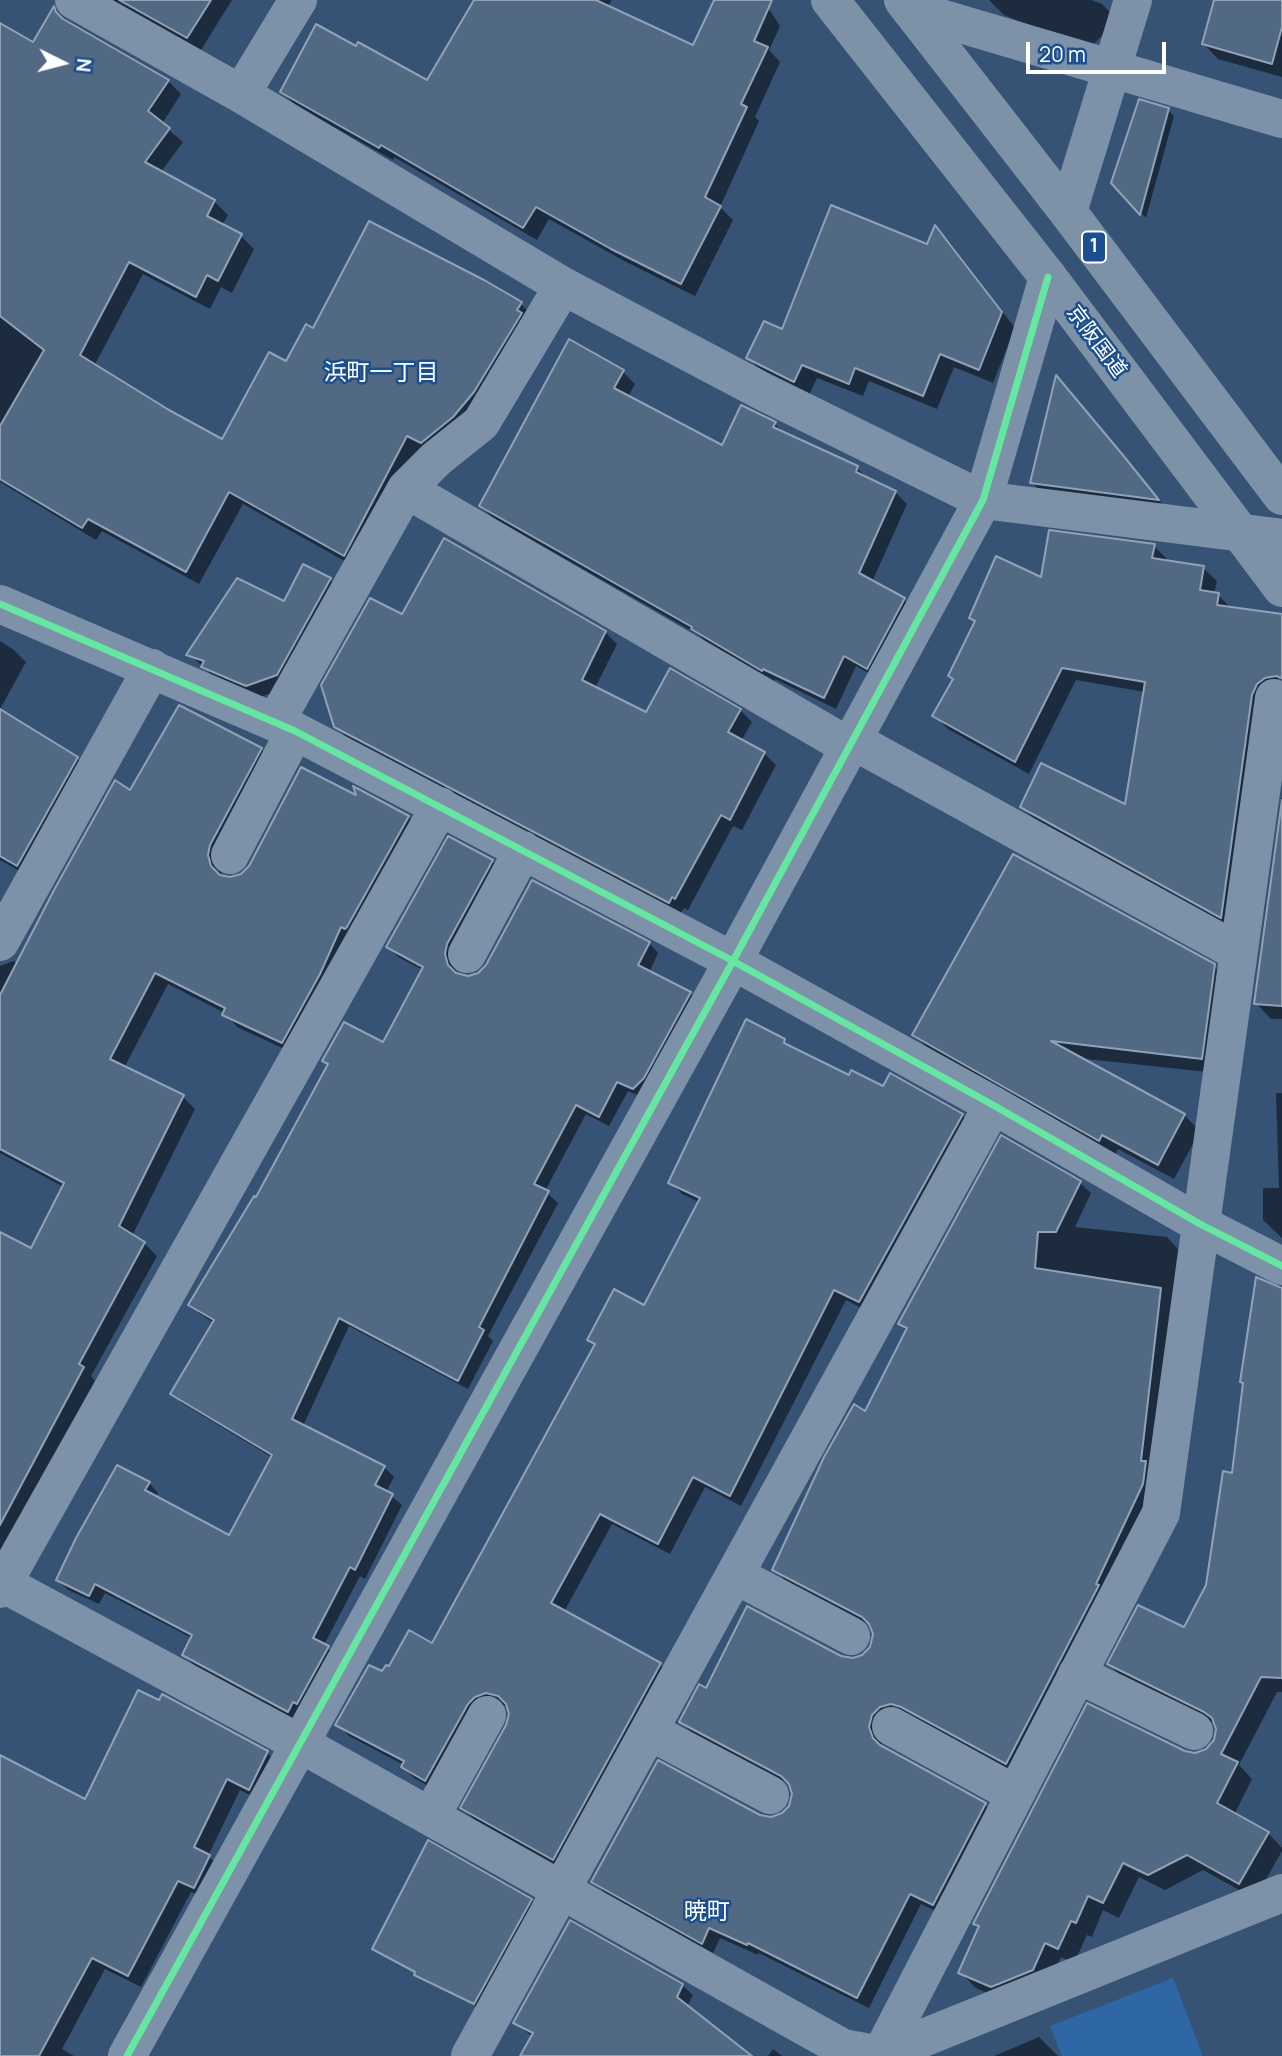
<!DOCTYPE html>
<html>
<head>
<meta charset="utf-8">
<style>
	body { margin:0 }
	#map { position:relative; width:1282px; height:2056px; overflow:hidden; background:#365274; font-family:Manrope,sans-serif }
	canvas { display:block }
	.north { position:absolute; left:28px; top:28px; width:70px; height:70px; -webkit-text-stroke:5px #1b4f8f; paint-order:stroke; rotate:96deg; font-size:19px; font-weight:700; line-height:28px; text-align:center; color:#fff }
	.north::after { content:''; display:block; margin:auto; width:24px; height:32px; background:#fff; clip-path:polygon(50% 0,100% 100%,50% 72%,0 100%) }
	.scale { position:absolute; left:1026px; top:42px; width:140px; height:32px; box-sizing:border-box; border:4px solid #fff; border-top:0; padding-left:9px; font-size:21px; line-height:24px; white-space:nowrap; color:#fff; -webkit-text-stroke:5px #1b4f8f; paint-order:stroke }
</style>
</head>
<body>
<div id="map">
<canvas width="1282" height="2056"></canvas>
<div class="north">N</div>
<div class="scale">20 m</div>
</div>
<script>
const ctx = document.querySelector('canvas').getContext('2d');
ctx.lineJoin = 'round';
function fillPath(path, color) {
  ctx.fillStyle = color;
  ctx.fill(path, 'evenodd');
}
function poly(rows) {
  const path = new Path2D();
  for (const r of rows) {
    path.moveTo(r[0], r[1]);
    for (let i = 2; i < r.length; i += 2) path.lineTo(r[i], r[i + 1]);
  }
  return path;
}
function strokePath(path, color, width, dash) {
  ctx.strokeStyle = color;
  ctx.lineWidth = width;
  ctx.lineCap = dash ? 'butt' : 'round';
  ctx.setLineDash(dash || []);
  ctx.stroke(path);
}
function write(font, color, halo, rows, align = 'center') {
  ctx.font = font + ' Manrope,"Noto Sans JP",sans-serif';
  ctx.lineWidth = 5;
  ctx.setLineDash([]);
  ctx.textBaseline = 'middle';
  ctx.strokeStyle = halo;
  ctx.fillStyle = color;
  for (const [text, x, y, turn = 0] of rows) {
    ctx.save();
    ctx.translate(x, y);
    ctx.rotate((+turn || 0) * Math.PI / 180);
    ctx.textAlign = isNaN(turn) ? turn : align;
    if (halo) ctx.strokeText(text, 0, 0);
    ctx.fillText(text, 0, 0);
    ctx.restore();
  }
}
fillPath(poly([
	[1173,1978,1203,2056,1062,2056,1050,2026]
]), '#2f66a5');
fillPath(poly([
	[111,0,232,0,201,50],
	[476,0,612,0,607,7,694,48,716,0,759,0,771,12,780,26,769,50,780,62,755,117,759,121,720,207,733,220,695,296,626,262,549,219,537,240,394,157,393,160,295,105,282,91,427,82],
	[989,0,1091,0,1102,4,1118,21,1088,49,1004,15],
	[1216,0,1282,0,1282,77,1218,59,1204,44],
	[54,9,67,21,168,81,181,94,162,124,183,142,161,172,214,201,228,215,222,225,241,236,254,249,232,293,221,287,210,309,143,274,94,366,168,411,222,441,313,330,521,304,534,317,357,568,243,504,199,584,102,531,96,540,0,482,0,25,34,44],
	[1168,110,1174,116,1146,218,1113,183],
	[935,228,949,241,1015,328,993,383,954,367,937,409,869,381,863,396,817,378,809,395,763,372,748,358,783,331,928,247],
	[570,342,623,372,635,384,628,397,723,448,775,424,786,435,857,468,869,480,895,492,907,504,872,582,904,599,916,611,879,679,856,666,836,709,775,679,774,681,705,641,699,635,493,518,481,506],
	[1128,464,1165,507,1040,491,1032,482],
	[1154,546,1167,559,1167,562,1203,568,1217,581,1214,594,1218,595,1232,609,1279,674,1235,930,1035,820,1022,807,1126,807,1145,692,1076,680,1029,774,948,729,935,716,955,681,950,676,976,623,971,618,1042,579],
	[330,580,342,592,289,687,260,697,215,678,189,654],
	[403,617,605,632,617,644,595,688,647,715,740,710,752,722,741,741,764,753,776,765,742,830,733,826,688,910,684,908,681,913,348,739,336,726],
	[0,641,14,650,26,662,0,709],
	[0,711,77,758,89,771,30,877,0,860],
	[261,749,273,761,220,869,222,877,230,879,242,875,359,798,356,790,408,817,421,829,295,1054,237,1027,225,1013,168,984,124,1068,183,1097,195,1109,132,1236,144,1243,157,1256,91,1376,95,1381,0,1559,0,1233,32,1250,64,1187,0,1153,0,966,13,961,18,964,131,792],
	[1282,812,1282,1019,1271,1019,1256,1003],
	[492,861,502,871,454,965,457,975,468,978,649,943,658,953,649,973,690,993,700,1003,644,1098,628,1091,609,1126,586,1114,545,1191,558,1203,488,1336,493,1341,468,1389,349,1326,303,1426,384,1467,394,1477,386,1492,402,1505,365,1579,360,1576,324,1645,338,1657,298,1721,194,1665,184,1655,192,1638,105,1593,99,1604,68,1590,58,1580,149,1483,158,1493,156,1498,230,1537,273,1458,182,1403,172,1394,214,1323,200,1314,191,1305,257,1200,329,1066,324,1061,383,1044,423,970,398,957,388,947],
	[1214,966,1230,982,1217,1073,1077,1058,1184,1115,1200,1131,1174,1179,1118,1149,1115,1155,930,1050,914,1035],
	[784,1041,792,1049,850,1077,962,1115,974,1126,871,1313,846,1300,741,1506,705,1487,670,1554,612,1524,564,1612,660,1665,671,1676,565,1870,474,1819,462,1808,508,1726,511,1714,508,1706,498,1704,437,1791,414,1778,403,1767,404,1765,349,1736,338,1724,383,1674,433,1645,596,1346,589,1340,644,1308,699,1202,682,1194,671,1182],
	[1276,1093,1282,1093,1282,1238,1263,1220,1263,1188,1279,1188],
	[1079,1182,1091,1193,1075,1227,1167,1237,1178,1249,1151,1469,1154,1496,1018,1774,880,1740,883,1748,985,1805,996,1816,945,1915,921,1904,869,2008,759,1953,758,1955,720,1938,713,1953,604,1892,593,1881,760,1816,772,1819,783,1815,791,1807,794,1793,791,1785,692,1733,681,1722,707,1690,841,1657,853,1660,863,1656,872,1648,875,1634,872,1626,786,1581,775,1570,866,1413,907,1331,900,1323],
	[1282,1289,1282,1692,1277,1692,1239,1765,1252,1779,1234,1815,1268,1833,1282,1848,1282,1851,1255,1899,1203,1870,1165,1890,1139,1877,1119,1918,1103,1910,1092,1937,1087,1935,1074,1963,1061,1957,1048,1985,1007,2002,976,1988,960,1972,980,1928,975,1923,1185,1753,1195,1755,1207,1751,1216,1741,1217,1729,1216,1724,1125,1680,1109,1664,1185,1629,1208,1585,1233,1475,1245,1385,1241,1382],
	[162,1696,267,1753,280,1765,262,1801,240,1790,208,1856,221,1868,207,1899,191,1892,141,1987,105,1969,62,2049,74,2056,0,2056,0,1757,85,1801],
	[531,1900,536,1906,480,2008,422,1980,417,1974,380,1954,374,1948],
	[682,1985,693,1995,687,2007,749,2056,522,2056,533,2037,515,2023],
	[1039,2037,1058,2056,994,2056],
	[773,2049,782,2056,768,2056]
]), '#0007');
const building = poly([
	[119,0,211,0,187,38,119,0],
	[474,0,596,0,693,45,714,0,772,0,754,41,768,47,741,104,747,107,705,197,721,206,681,284,611,249,536,207,523,228,381,145,379,148,280,92,316,24,356,46,358,42,427,80,474,0],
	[1214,0,1282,0,1282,27,1272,64,1202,44,1214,0],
	[54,6,56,12,63,19,169,80,148,111,170,128,145,162,215,200,207,216,242,234,218,281,207,275,196,297,129,262,80,355,169,410,222,439,269,352,286,361,306,324,313,328,369,221,484,280,522,302,517,310,522,313,474,392,453,417,421,443,407,436,344,556,229,492,186,572,88,519,82,528,0,479,0,426,44,350,0,316,0,23,33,42,54,6],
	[1139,99,1169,108,1140,215,1111,183,1139,99],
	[831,205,927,244,935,225,1002,312,979,370,940,354,923,396,855,368,849,384,802,365,794,382,746,358,764,321,782,329,831,205],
	[569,339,624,370,614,388,722,445,741,405,776,422,773,427,858,466,856,472,896,491,859,573,905,598,867,669,844,656,824,698,763,669,762,671,691,629,692,627,479,506,569,339],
	[1056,375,1122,454,1159,500,1030,483,1056,375],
	[1049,530,1155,544,1152,558,1204,566,1200,590,1219,593,1217,605,1282,614,1282,678,1276,676,1265,678,1257,684,1252,695,1221,918,1020,807,1041,763,1125,804,1145,682,1062,668,1015,762,932,716,953,679,948,676,975,621,969,618,996,556,1041,577,1049,530],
	[444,538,606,631,582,680,646,712,670,668,741,709,728,732,765,752,730,820,721,815,675,899,672,897,669,903,334,727,321,685,370,598,402,614,444,538],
	[303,564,331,578,277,675,246,686,201,667,204,661,186,655,237,578,284,601,303,564],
	[179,705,262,748,210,845,208,855,211,866,220,875,230,877,241,874,249,866,301,767,356,795,353,786,409,816,347,927,345,929,341,927,320,974,282,1043,222,1015,225,1008,155,973,110,1059,184,1095,119,1226,145,1242,79,1364,84,1367,0,1525,0,1232,31,1248,64,1183,0,1149,0,995,54,890,115,780,130,790,179,705],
	[0,709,78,757,17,866,0,856,0,709],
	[1282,800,1282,1006,1254,1004,1282,800],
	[448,836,493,860,447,944,445,954,448,965,456,973,468,976,478,973,486,965,532,880,650,942,638,965,691,992,644,1078,633,1089,617,1082,599,1117,576,1105,534,1184,549,1191,479,1327,484,1330,458,1381,339,1318,292,1419,385,1466,375,1485,393,1494,355,1570,350,1567,313,1638,329,1646,297,1704,293,1702,288,1712,182,1655,192,1635,95,1584,89,1596,56,1580,76,1538,117,1465,150,1482,145,1490,229,1535,272,1455,170,1394,214,1320,188,1305,254,1196,256,1197,328,1064,322,1061,344,1022,383,1042,423,967,386,947,448,836],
	[1013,854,1215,964,1202,1059,1051,1041,1185,1114,1158,1165,1102,1135,1099,1141,912,1035,1013,854],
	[746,1019,785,1039,784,1043,849,1075,851,1070,883,1086,890,1073,963,1114,859,1302,834,1290,730,1496,693,1477,658,1544,600,1514,551,1603,661,1663,553,1860,460,1808,506,1725,509,1714,506,1704,498,1696,486,1693,475,1697,468,1704,425,1781,401,1767,404,1761,335,1725,369,1665,382,1671,386,1665,389,1666,409,1630,432,1643,595,1344,587,1340,614,1289,644,1305,700,1198,668,1183,746,1019],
	[1001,1135,1081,1181,1056,1232,1038,1232,1035,1268,1161,1288,1141,1461,1146,1461,1143,1484,1096,1584,1099,1585,1006,1764,901,1707,891,1704,880,1707,872,1715,869,1727,873,1738,880,1745,986,1803,933,1905,910,1894,857,1998,748,1943,747,1945,709,1928,702,1944,591,1882,658,1760,760,1815,771,1817,782,1813,789,1806,792,1794,789,1784,781,1776,679,1722,699,1684,706,1688,747,1606,841,1656,853,1658,862,1655,870,1647,873,1634,869,1624,862,1617,772,1570,824,1457,854,1404,865,1411,907,1328,898,1324,1001,1135],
	[1256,1277,1282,1288,1282,1678,1261,1677,1221,1754,1238,1762,1217,1803,1269,1832,1239,1884,1187,1855,1148,1875,1123,1863,1103,1903,1088,1896,1076,1923,1071,1921,1058,1949,1045,1943,1033,1970,991,1987,958,1973,979,1926,973,1924,1087,1703,1185,1751,1195,1753,1206,1749,1214,1740,1216,1729,1212,1718,1204,1712,1107,1664,1138,1605,1184,1627,1206,1585,1223,1471,1232,1473,1243,1383,1240,1382,1256,1277],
	[138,1690,159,1700,162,1694,268,1751,249,1790,227,1779,194,1847,210,1855,194,1888,178,1881,128,1976,92,1958,39,2056,0,2056,0,1755,85,1799,138,1690],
	[428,1840,532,1899,474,2004,414,1975,415,1972,372,1949,428,1840],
	[570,1920,683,1984,677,1997,752,2056,520,2056,533,2033,513,2023,570,1920]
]);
fillPath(building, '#526984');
strokePath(building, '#92a2b6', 2);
strokePath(poly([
	[74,0,241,94,563,286,762,391,983,500,1282,538],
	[910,9,1282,119],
	[241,94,298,0],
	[1068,212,1133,0],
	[406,489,848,746],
	[0,604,295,731,733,961,993,1105,1200,1224,1282,1266],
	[276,721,406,489,436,459,481,423,563,286],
	[852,740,1238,952],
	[230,855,295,731],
	[0,942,152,668],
	[467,954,523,850],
	[735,1575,851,1636],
	[0,1582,299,1743,843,2048,881,2055,1282,1893],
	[0,1589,440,806],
	[1077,1674,1194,1731],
	[891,1726,1015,1794],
	[649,1731,770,1795],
	[431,1816,487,1715],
	[127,2056,733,961,983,500,1048,277],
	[470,2056,993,1105],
	[880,2056,1161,1513,1274,698]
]), '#7d92a8', 38);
strokePath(poly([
	[830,0,1048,277,1282,588],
	[903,0,1068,212,1282,496]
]), '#7e92a7', 38);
strokePath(poly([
	[0,604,295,731,733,961,993,1105,1200,1224,1282,1266],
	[127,2056,733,961,983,500,1048,277]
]), '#66e7a1', 7);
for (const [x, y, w] of [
	[1094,247,24]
]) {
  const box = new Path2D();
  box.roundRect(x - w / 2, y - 15.5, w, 31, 5);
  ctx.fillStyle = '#1b4f8f';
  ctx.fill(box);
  strokePath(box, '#fff', 2);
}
write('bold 19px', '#fff', null, [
	["1",1094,247]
]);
write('21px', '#fff', '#1b4f8f', [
	["京阪国道",1096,342,53]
]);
write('23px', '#fff', '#1b4f8f', [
	["浜町一丁目",381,374],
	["暁町",707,1913]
]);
</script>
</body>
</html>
